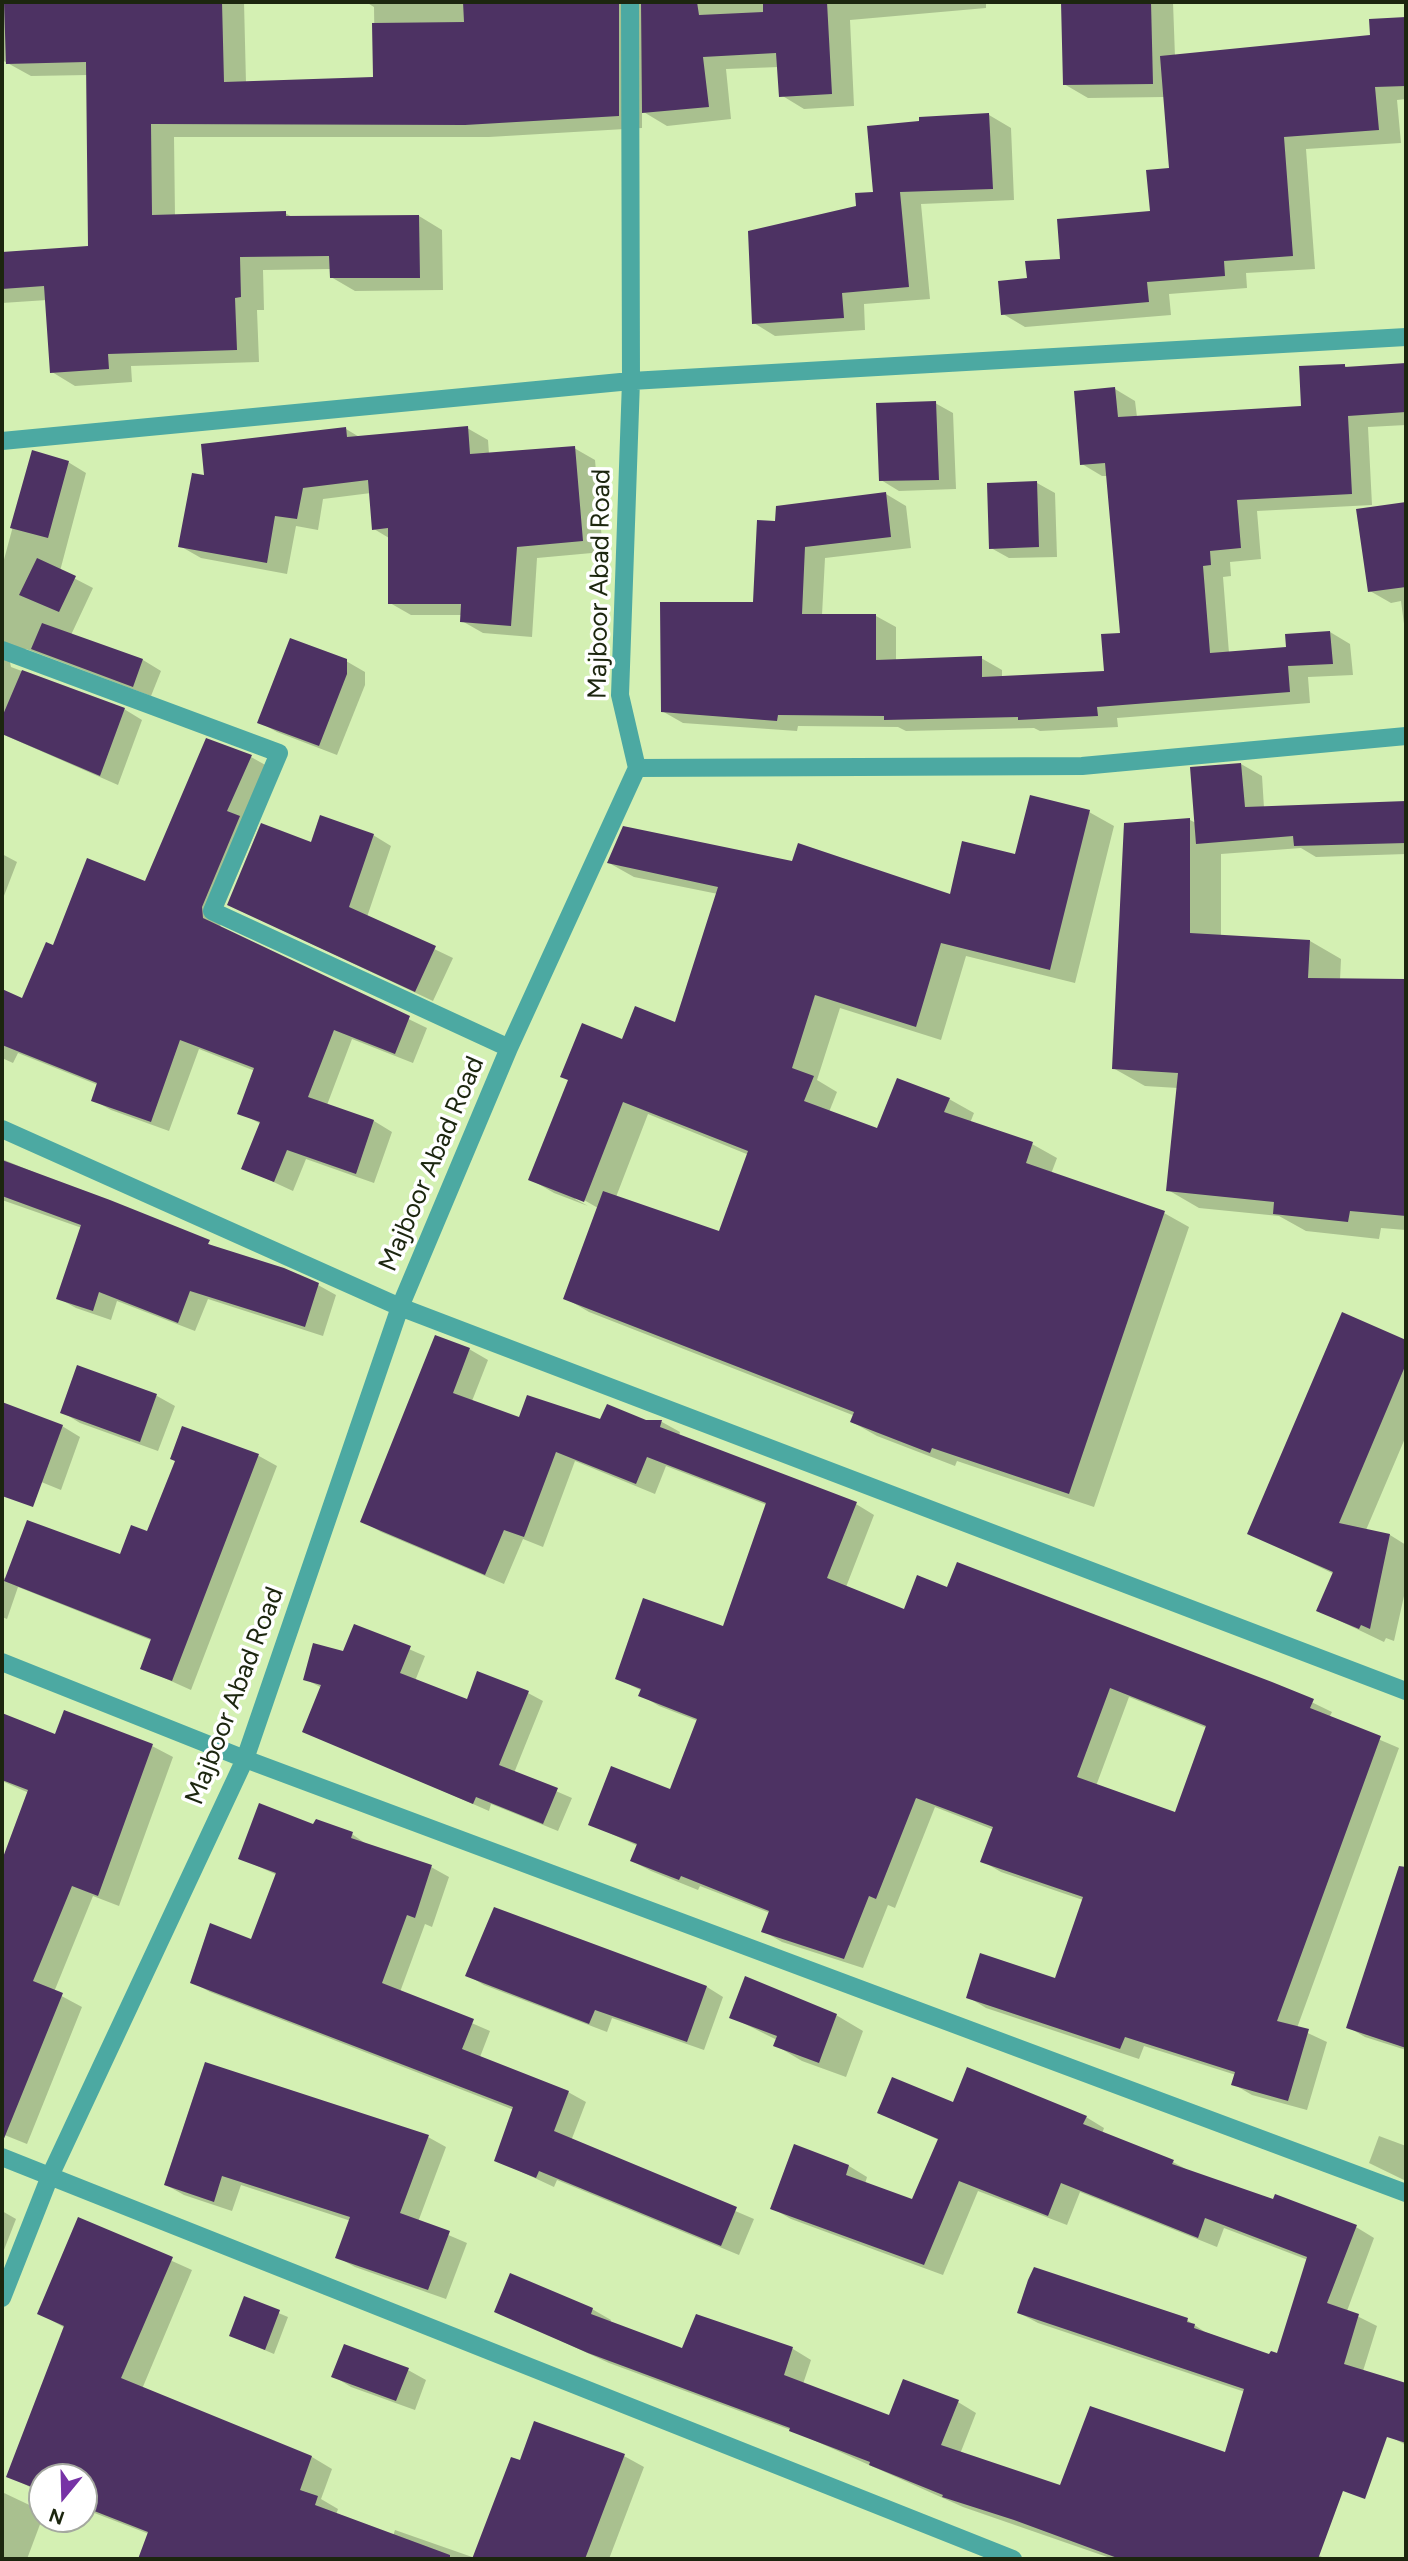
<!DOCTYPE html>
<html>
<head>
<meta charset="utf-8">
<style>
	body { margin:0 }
	#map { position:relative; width:1408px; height:2561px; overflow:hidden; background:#d4f0b3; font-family:Figtree,sans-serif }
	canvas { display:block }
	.frame { position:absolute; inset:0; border:4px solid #1c260f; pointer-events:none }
	.north { position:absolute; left:28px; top:2463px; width:70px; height:70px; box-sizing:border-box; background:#fff; border:2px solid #a4a89f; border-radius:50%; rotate:199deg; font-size:19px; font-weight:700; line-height:28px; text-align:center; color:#1c260f }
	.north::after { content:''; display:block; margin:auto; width:24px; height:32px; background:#7733a6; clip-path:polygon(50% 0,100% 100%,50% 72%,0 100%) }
</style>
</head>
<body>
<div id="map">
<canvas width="1408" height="2561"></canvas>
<div class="frame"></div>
<div class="north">N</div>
</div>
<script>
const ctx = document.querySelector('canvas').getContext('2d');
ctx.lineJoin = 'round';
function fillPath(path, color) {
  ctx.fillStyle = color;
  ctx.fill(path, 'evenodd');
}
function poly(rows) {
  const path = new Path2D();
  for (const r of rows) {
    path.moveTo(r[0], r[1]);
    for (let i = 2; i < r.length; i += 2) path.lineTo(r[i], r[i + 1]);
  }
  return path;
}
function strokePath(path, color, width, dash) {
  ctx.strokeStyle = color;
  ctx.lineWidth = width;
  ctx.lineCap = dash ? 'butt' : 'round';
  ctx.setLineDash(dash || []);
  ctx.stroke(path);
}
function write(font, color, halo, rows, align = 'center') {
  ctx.font = font + ' Figtree,sans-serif';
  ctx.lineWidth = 7;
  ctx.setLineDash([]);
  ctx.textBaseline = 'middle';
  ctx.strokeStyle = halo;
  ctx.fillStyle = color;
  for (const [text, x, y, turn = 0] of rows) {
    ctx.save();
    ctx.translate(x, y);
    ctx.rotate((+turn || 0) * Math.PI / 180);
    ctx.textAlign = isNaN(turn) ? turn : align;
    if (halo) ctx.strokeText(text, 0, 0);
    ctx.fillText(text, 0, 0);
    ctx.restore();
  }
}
fillPath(poly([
	[2,2,244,2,246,83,375,79,374,7,366,2,986,2,986,8,850,20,854,106,804,109,781,95,779,67,726,69,731,119,667,126,642,111,642,128,489,137,174,137,175,216,285,213,294,218,419,216,442,230,443,290,355,291,331,277,331,269,263,270,264,310,257,310,259,362,131,366,132,382,75,386,52,372,47,300,2,303,2,254,90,248,88,75,31,76,2,60],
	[1063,2,1173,2,1175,57,1372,37,1371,21,1406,19,1406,99,1397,100,1401,143,1306,149,1315,269,1246,273,1247,288,1169,294,1171,315,1025,327,1003,314,1029,280,1152,213,1171,169,1165,97,1088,98,1064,84],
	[989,115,1011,128,1014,200,921,204,930,299,864,304,865,330,775,336,754,323,858,207,875,194,921,123],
	[1406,365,1406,425,1368,427,1372,505,1257,511,1261,559,1230,562,1231,576,1223,577,1229,653,1288,649,1330,632,1350,644,1353,675,1308,677,1310,703,1117,718,1118,727,1040,731,1034,728,906,731,898,727,798,726,797,731,683,723,662,711,755,604,777,523,886,494,906,506,911,548,825,558,822,615,876,616,896,627,896,661,981,658,1002,670,1002,678,1106,673,1122,634,1108,476,1102,476,1082,464,1115,389,1135,401,1137,417,1303,408,1345,366,1350,369],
	[935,403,953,413,956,489,899,491,881,480],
	[467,428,488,440,489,454,574,448,595,460,603,552,537,558,532,637,483,633,462,621,462,615,411,615,390,603,389,538,374,529,371,493,323,499,318,530,296,526,287,574,201,558,180,546,206,477,346,429,361,438],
	[33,452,68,462,86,473,60,571,93,588,71,635,143,660,161,671,151,696,26,649,14,651,9,658,11,667,124,709,142,720,118,785,2,734,2,567],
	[1037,483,1055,493,1057,557,1009,558,991,548],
	[1406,503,1406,639,1401,601,1391,603,1370,591,1358,511],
	[346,661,365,672,365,685,337,755,277,732,259,722],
	[251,757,269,767,245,821,257,828,219,918,221,928,427,1028,413,1063,352,1039,327,1105,374,1121,392,1132,374,1183,306,1159,293,1191,243,1168,261,1124,240,1113,255,1071,199,1049,169,1131,111,1110,93,1100,98,1085,18,1053,13,1063,2,1058,2,991,23,1000,54,947,146,883],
	[1241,764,1262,776,1264,808,1406,803,1406,854,1316,857,1301,848,1221,854,1221,937,1310,941,1341,959,1340,980,1406,981,1406,1230,1381,1228,1379,1239,1306,1231,1279,1216,1199,1208,1168,1190,1178,1088,1145,1086,1113,1068,1126,825,1190,820,1196,823],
	[1089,812,1114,826,1075,983,966,956,941,1040,840,1008,817,1080,837,1092,829,1112,878,1130,949,1099,974,1113,970,1123,1032,1144,1057,1158,1051,1174,1164,1213,1189,1227,1094,1507,957,1461,955,1466,877,1436,852,1422,855,1416,589,1312,565,1298,598,1208,577,1196,575,1199,588,1206,554,1193,530,1179,623,1041,677,1024,718,894,634,877,609,863,951,896],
	[648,1114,749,1155,720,1233,616,1197],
	[373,835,391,846,367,917,453,958,433,1001,229,905,312,844],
	[2,854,17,862,2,901],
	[2,1159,223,1250,318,1285,336,1295,323,1336,208,1299,195,1331,117,1301,111,1320,76,1308,58,1298,82,1228,2,1200],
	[1343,1314,1406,1341,1406,1436,1366,1530,1390,1535,1406,1545,1406,1587,1394,1641,1386,1638,1384,1642,1319,1611,1334,1574,1249,1533],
	[469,1349,488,1360,472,1401,520,1419,662,1422,680,1432,679,1436,856,1504,874,1515,846,1587,904,1611,948,1589,1272,1683,1332,1712,1329,1718,1399,1748,1297,2028,1327,2042,1307,2110,1252,2095,1233,2084,1236,2075,1144,2046,1139,2059,986,2008,968,1997,1056,1980,1083,1900,1001,1872,982,1861,994,1830,935,1807,895,1908,888,1905,863,1968,782,1942,763,1931,770,1913,700,1886,698,1890,651,1871,632,1861,638,1846,590,1824,671,1791,698,1721,659,1706,641,1695,642,1691,617,1678,724,1628,767,1505,666,1466,655,1494,575,1461,543,1547,523,1539,504,1584,381,1532,362,1521],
	[1129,1697,1207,1728,1176,1814,1096,1786],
	[78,1367,157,1396,175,1406,158,1451,80,1423,62,1412],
	[2,1404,62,1426,80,1437,61,1490,2,1466],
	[183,1428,259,1456,277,1466,191,1690,142,1668,153,1641,18,1587,7,1619,2,1617,2,1576,6,1579,121,1556,148,1534,177,1461],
	[355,1626,425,1656,415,1681,468,1701,528,1693,543,1701,514,1773,572,1798,558,1831,491,1804,489,1811,305,1731,322,1688,305,1679,344,1653],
	[65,1713,152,1746,173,1757,119,1906,93,1896,54,1992,82,2007,27,2144,2,2134,2,1865,29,1793,2,1781,2,1715,56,1737],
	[314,1826,352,1834,369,1846,431,1867,449,1877,432,1927,425,1924,400,1992,490,2031,480,2057,568,2092,586,2102,571,2141,754,2219,739,2255,557,2180,554,2187,496,2160,514,2110,210,1992,192,1982,253,1941,277,1875,240,1858],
	[1389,1904,1406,1911,1406,2050,1365,2037,1348,2027],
	[495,1909,707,1987,723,1997,704,2050,612,2018,607,2032,484,1985,467,1975],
	[836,2015,863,2031,846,2077,802,2061,775,2045,777,2040,731,2017],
	[954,2104,1086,2117,1104,2128,1102,2134,1173,2162,1193,2173,1356,2227,1374,2238,1347,2311,1377,2326,1307,2551,1327,2559,1113,2559,963,2507,791,2430,609,2363,496,2311,592,2309,611,2320,610,2323,683,2350,697,2316,793,2349,811,2360,803,2384,890,2417,958,2402,976,2413,960,2454,1061,2488,1226,2454,1245,2392,1038,2323,1019,2313,1187,2320,1205,2332,1270,2356,1278,2355,1308,2260,1224,2228,1217,2247,1080,2192,1067,2225,978,2191,943,2275,791,2219,772,2208,795,2147,849,2166,867,2177,865,2184,913,2201,939,2140,879,2113],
	[1379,2136,1406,2146,1406,2181,1369,2163],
	[428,2137,446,2147,418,2222,467,2243,446,2299,355,2267,337,2257,351,2221,241,2185,232,2211,184,2195,166,2185],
	[2,2211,16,2219,2,2255],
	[79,2219,192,2270,142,2389,312,2457,332,2469,321,2499,338,2509,336,2515,393,2536,395,2530,475,2558,521,2462,624,2456,644,2467,609,2559,139,2559,149,2534,84,2509,84,2477,42,2477,42,2493,8,2476,65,2328,39,2313],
	[245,2299,288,2317,274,2354,231,2336],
	[408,2370,426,2380,415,2410,351,2387,333,2376],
	[1406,2383,1406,2445,1387,2435],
	[2,2492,42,2511,42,2519,27,2559,2,2559]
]), '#0003');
fillPath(poly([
	[4,2,222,2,224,82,373,77,372,23,464,22,463,2,619,2,619,116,465,125,151,124,152,215,286,211,286,216,419,215,420,278,330,278,329,256,240,257,241,297,235,298,237,350,108,354,109,369,50,373,44,286,2,289,2,252,88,246,86,62,6,64],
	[641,2,697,2,699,15,763,12,763,2,827,2,832,94,779,97,776,53,703,57,709,107,642,113],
	[1061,2,1151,2,1153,84,1063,85],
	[1406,17,1406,86,1375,87,1379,130,1284,137,1293,256,1224,261,1225,276,1147,282,1149,302,1001,315,998,281,1027,278,1025,261,1060,259,1057,219,1150,211,1146,170,1169,168,1160,56,1370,35,1369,19],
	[989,113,993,189,900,192,909,287,842,293,844,318,752,324,748,231,856,206,855,193,873,192,867,126,919,121,919,117],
	[1406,363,1406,412,1348,416,1352,494,1237,500,1241,548,1210,551,1211,565,1203,566,1210,653,1286,647,1285,634,1330,631,1333,664,1288,666,1290,692,1097,707,1098,716,1018,720,1018,717,884,720,884,716,778,715,777,721,661,712,660,602,753,602,757,520,775,521,776,506,886,492,891,537,805,547,802,614,876,614,876,660,982,656,982,677,1104,671,1101,634,1120,633,1105,463,1080,465,1074,391,1115,387,1118,417,1301,406,1299,366,1345,364,1345,367],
	[936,401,939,480,879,481,876,403],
	[468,426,470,454,575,446,583,541,517,547,511,626,460,622,461,604,388,604,388,528,372,530,368,480,303,488,297,519,275,516,267,563,178,547,192,473,204,475,201,444,346,427,347,437],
	[32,450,69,461,48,538,10,528],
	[1037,481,1039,547,989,549,987,483],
	[1406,502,1406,587,1368,592,1356,509],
	[37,558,76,576,59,612,19,595],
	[42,623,143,659,133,687,31,649],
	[290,638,347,659,347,674,319,746,257,723],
	[22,670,125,708,100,776,2,734,2,717],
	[206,738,252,755,227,811,240,816,202,907,203,918,410,1016,395,1054,334,1030,308,1097,374,1120,356,1174,287,1150,274,1182,241,1169,260,1122,237,1114,254,1068,180,1040,151,1122,91,1101,97,1083,2,1045,2,989,22,998,46,942,53,945,87,858,145,881],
	[1241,763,1245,807,1406,801,1406,843,1294,846,1293,836,1196,844,1190,767],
	[1030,795,1090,810,1050,970,941,943,916,1027,815,995,792,1068,814,1076,804,1101,877,1128,897,1078,950,1098,944,1112,1033,1142,1026,1163,1165,1211,1069,1494,932,1448,930,1453,850,1422,854,1412,563,1299,603,1191,719,1231,748,1151,623,1102,584,1202,528,1180,568,1080,560,1077,582,1023,622,1039,635,1006,675,1022,718,887,607,863,623,826,792,861,798,843,950,894,962,841,1015,854],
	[320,815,374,834,349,907,436,946,415,992,227,905,261,823,311,842],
	[1190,818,1190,933,1310,940,1308,978,1406,979,1406,1216,1350,1211,1348,1222,1273,1214,1274,1202,1166,1191,1178,1073,1112,1069,1124,823],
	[2,1160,110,1200,210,1240,208,1244,284,1268,319,1283,305,1327,190,1291,178,1323,99,1292,93,1311,56,1299,81,1225,2,1196],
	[1342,1312,1406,1340,1406,1364,1339,1523,1390,1534,1370,1629,1361,1625,1359,1629,1316,1611,1333,1572,1247,1534],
	[435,1335,470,1348,453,1393,519,1417,527,1395,600,1419,607,1404,646,1420,662,1420,660,1427,857,1502,827,1578,904,1609,917,1575,947,1587,957,1562,1272,1682,1314,1699,1310,1708,1381,1736,1277,2021,1309,2029,1288,2101,1231,2085,1235,2072,1125,2037,1120,2049,966,1998,980,1953,1055,1978,1083,1897,980,1862,993,1827,916,1798,876,1899,869,1896,844,1959,761,1932,769,1911,681,1876,679,1880,630,1861,637,1844,588,1825,611,1766,670,1789,697,1719,638,1696,641,1689,615,1679,643,1598,723,1626,766,1503,647,1457,636,1484,556,1452,524,1537,504,1530,485,1575,360,1522],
	[1110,1688,1206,1726,1175,1812,1077,1777],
	[77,1365,157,1394,140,1442,60,1413],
	[2,1402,63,1425,33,1507,2,1496],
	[182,1426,259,1454,172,1681,140,1669,151,1639,4,1581,27,1520,120,1554,131,1525,147,1531,175,1461,170,1459],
	[354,1624,411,1646,400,1673,467,1699,477,1671,529,1691,499,1765,558,1788,543,1824,476,1797,473,1804,302,1732,321,1685,303,1680,313,1643,343,1651],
	[64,1710,153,1744,98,1896,72,1886,33,1981,63,1993,3,2141,2,1860,28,1790,2,1780,2,1713,55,1734],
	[259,1803,313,1824,316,1819,353,1832,351,1838,432,1865,415,1918,407,1915,382,1983,474,2019,462,2049,569,2091,554,2131,737,2207,721,2246,539,2171,536,2178,494,2161,513,2107,190,1983,210,1923,251,1939,276,1873,238,1859],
	[1399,1866,1406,1867,1406,2048,1346,2028],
	[494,1907,707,1986,687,2042,595,2010,589,2024,465,1976],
	[745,1976,837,2014,819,2063,773,2046,777,2036,729,2018],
	[205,2062,429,2135,400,2213,450,2231,428,2290,335,2258,350,2217,222,2176,214,2202,164,2185],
	[967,2067,1087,2116,1083,2124,1174,2160,1172,2164,1273,2199,1275,2194,1357,2225,1327,2303,1359,2314,1344,2364,1406,2383,1406,2443,1387,2437,1365,2499,1343,2491,1318,2559,1120,2559,1014,2520,942,2497,943,2495,869,2465,870,2462,789,2431,790,2428,588,2353,494,2312,510,2273,593,2308,591,2314,682,2348,696,2314,793,2347,784,2375,889,2415,903,2379,959,2400,941,2445,1060,2485,1090,2406,1225,2452,1244,2389,1017,2313,1028,2280,1034,2267,1188,2318,1187,2322,1195,2324,1194,2328,1269,2354,1271,2351,1277,2353,1307,2257,1205,2218,1198,2238,1061,2183,1048,2216,959,2181,924,2265,770,2209,794,2144,849,2165,846,2175,912,2199,938,2139,877,2113,892,2077,953,2102],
	[78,2217,173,2257,121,2378,312,2456,300,2490,318,2496,315,2505,450,2555,450,2559,138,2559,148,2532,84,2507,84,2477,42,2477,42,2491,6,2477,64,2326,37,2314],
	[244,2296,280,2310,265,2350,229,2336],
	[344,2344,409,2368,396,2401,331,2377],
	[534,2421,625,2454,585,2559,472,2559,511,2457,520,2460]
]), '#4d3263');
strokePath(poly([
	[2,441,631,381,1406,337],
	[2,650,279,753,212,911,509,1048],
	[637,768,1082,766,1406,736],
	[2,1129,400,1307,1406,1691],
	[2,1662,245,1759,1406,2193],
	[2,2157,1013,2559],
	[2,2298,50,2176,245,1759,400,1307,509,1048,637,768,620,695,631,381,630,2]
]), '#4ca9a2', 18);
write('26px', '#1c260f', '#fff', [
	["Majboor Abad Road",600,584,-89],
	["Majboor Abad Road",432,1164,-67],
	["Majboor Abad Road",235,1696,-69]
]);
</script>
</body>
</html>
